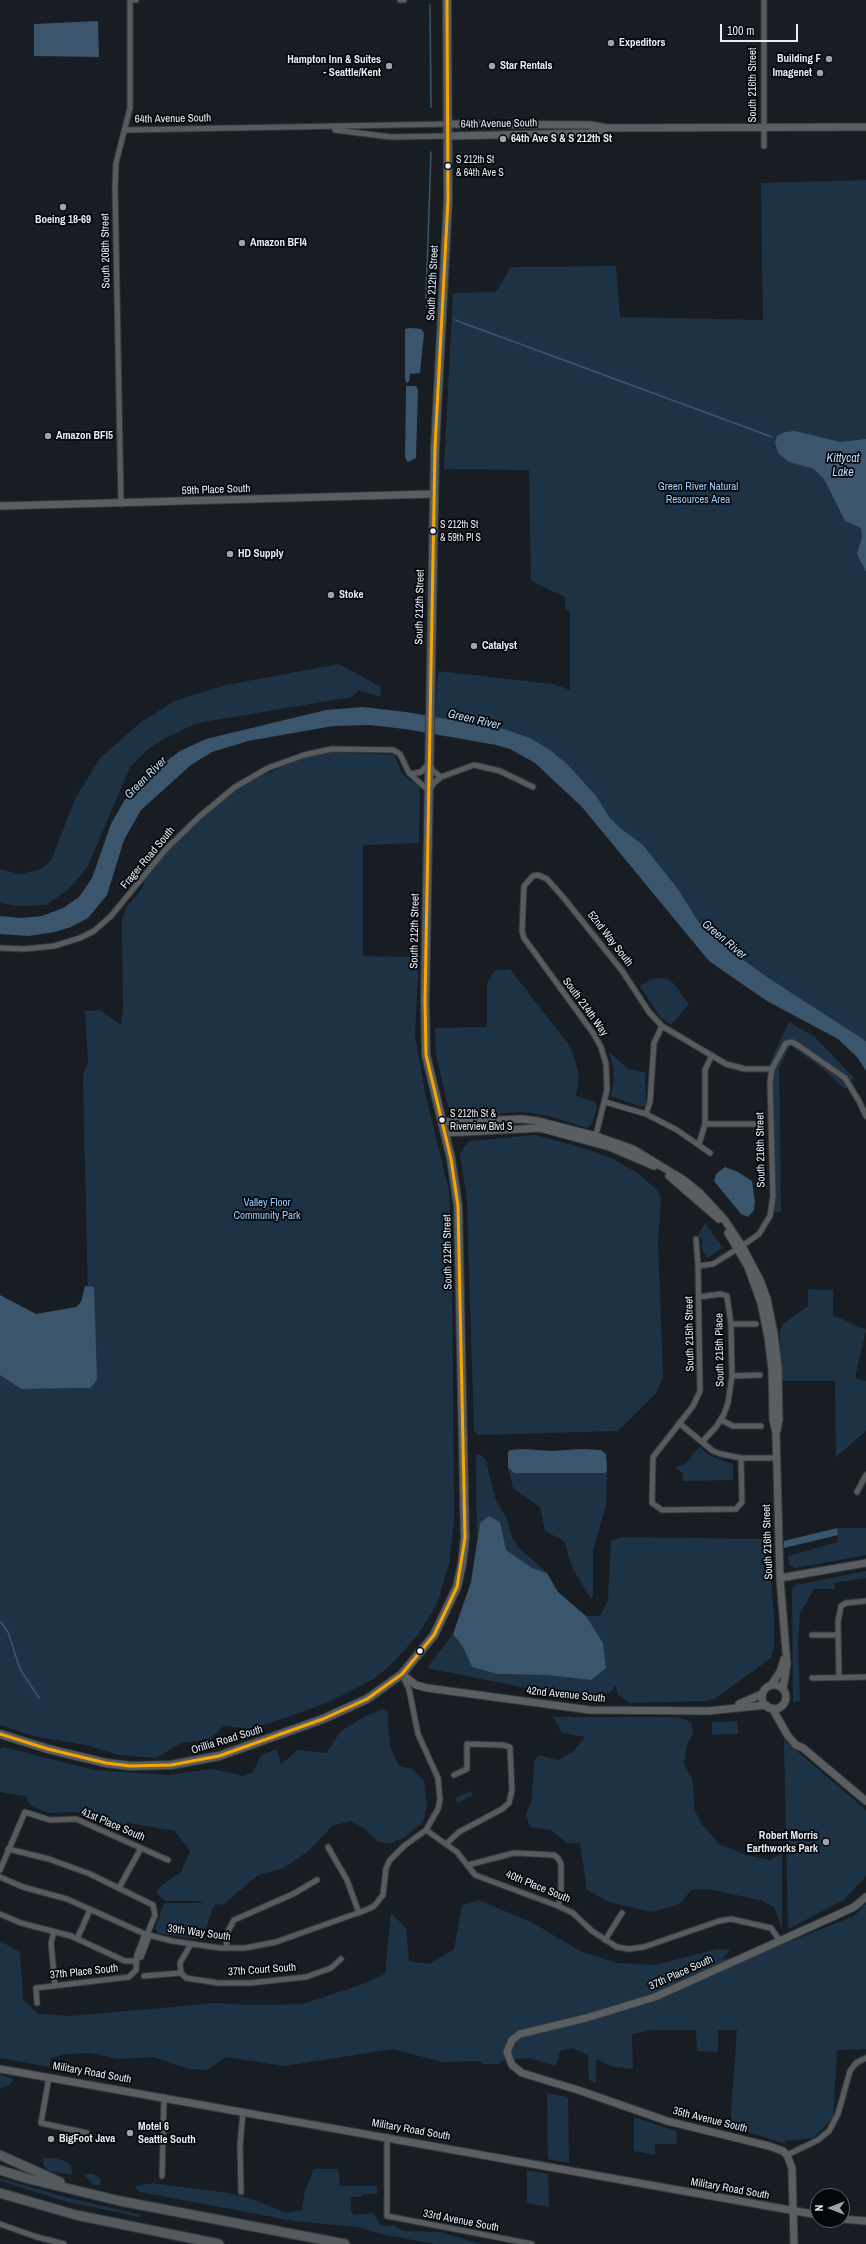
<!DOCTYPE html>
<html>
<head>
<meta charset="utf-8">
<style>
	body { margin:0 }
	#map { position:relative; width:866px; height:2244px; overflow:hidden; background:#171d22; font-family:"Archivo Narrow",sans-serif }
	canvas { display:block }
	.north { position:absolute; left:810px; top:2188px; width:40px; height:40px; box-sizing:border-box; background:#04070b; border:1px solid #5e6368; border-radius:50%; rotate:270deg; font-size:11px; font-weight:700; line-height:16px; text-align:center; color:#e6edf4 }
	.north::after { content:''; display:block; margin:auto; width:14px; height:18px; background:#9ea4aa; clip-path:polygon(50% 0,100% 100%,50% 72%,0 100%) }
	.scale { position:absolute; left:720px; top:24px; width:78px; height:18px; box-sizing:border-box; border:2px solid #e6edf4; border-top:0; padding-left:5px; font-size:12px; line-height:14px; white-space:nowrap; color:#e6edf4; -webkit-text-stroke:3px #04070b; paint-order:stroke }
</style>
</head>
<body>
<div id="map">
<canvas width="866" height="2244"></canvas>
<div class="north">N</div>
<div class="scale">100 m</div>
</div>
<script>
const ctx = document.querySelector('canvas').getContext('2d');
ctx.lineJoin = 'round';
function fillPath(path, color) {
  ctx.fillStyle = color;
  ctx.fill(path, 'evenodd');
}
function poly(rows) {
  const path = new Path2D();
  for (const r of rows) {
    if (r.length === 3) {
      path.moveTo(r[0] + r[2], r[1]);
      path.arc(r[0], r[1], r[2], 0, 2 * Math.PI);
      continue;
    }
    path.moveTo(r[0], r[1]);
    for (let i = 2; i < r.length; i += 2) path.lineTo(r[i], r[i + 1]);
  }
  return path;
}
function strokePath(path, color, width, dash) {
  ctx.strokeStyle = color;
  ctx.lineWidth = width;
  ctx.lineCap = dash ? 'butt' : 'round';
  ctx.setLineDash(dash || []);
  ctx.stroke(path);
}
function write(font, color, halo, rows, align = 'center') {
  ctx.font = font + ' "Archivo Narrow",sans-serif';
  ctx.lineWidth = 3.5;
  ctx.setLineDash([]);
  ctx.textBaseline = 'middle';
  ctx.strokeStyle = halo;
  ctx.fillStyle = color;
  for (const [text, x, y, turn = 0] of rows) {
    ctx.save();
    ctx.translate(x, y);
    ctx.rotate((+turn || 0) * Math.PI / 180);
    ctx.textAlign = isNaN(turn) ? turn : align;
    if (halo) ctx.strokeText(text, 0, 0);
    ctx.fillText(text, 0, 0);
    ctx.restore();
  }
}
fillPath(poly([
	[866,180,866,1041,764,975,713,937,698,921,678,889,643,845,619,827,609,817,597,797,558,756,540,744,520,734,435,717,438,671,553,684,570,690,570,612,565,609,565,597,531,581,529,470,444,469,453,293,496,292,511,267,616,266,620,317,763,320,761,183],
	[339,664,381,687,380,697,359,690,352,697,197,723,160,741,146,751,130,767,87,868,68,890,46,905,17,906,0,903,0,869,19,874,39,870,51,861,75,799,100,758,140,723,174,701,226,685],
	[333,752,394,755,402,773,408,779,420,786,419,843,363,845,363,956,419,957,415,1035,425,1092,449,1191,452,1254,454,1522,449,1564,437,1604,418,1635,390,1666,372,1680,329,1702,279,1720,250,1729,224,1726,210,1739,181,1743,156,1758,119,1755,86,1745,33,1736,0,1725,0,1375,21,1389,90,1388,83,1075,88,1062,85,1011,100,1010,121,1025,123,1009,122,918,128,905,142,889,146,877,166,852,211,808,248,782,293,762,317,754],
	[510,969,569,1045,574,1056,579,1077,576,1096,595,1102,597,1107,592,1124,587,1128,549,1116,523,1112,462,1116,452,1111,448,1106,436,1055,435,1028,487,1027,487,983,495,970],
	[659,978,668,979,673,983,689,1004,671,1025,660,1017,640,986,651,979],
	[789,1022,815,1037,854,1078,845,1089,823,1069,790,1045,779,1069,781,1212,774,1212,771,1069,767,1069],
	[609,1052,628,1069,647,1073,645,1075,646,1105,641,1107,611,1096,614,1081,613,1067],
	[535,1135,580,1147,611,1158,636,1172,656,1189,661,1197,658,1242,663,1377,656,1393,618,1431,479,1435,474,1431,467,1199,460,1156,464,1147,470,1141],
	[705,1223,723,1248,707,1258,702,1249,702,1240,698,1235],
	[808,1289,833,1290,833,1315,866,1330,855,1378,866,1381,866,1431,836,1457,835,1381,781,1381,780,1332,783,1324,808,1306],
	[699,1447,711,1456,733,1464,733,1480,683,1481,683,1474,675,1467,685,1464],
	[476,1455,481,1455,486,1461,495,1498,508,1521,512,1537,519,1548,547,1573,532,1568,505,1550,502,1537,480,1523,477,1538],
	[508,1468,514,1473,605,1473,607,1471,606,1506,593,1550,593,1597,591,1599,572,1567,564,1541,545,1531,540,1507,513,1488],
	[837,1528,866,1528,866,1555,796,1568,789,1565,788,1556,838,1542],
	[622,1537,767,1539,774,1616,774,1648,771,1658,716,1698,707,1701,630,1703,617,1694,616,1685,611,1692,599,1695,587,1695,536,1690,427,1668,453,1634,463,1647,472,1667,497,1674,546,1675,591,1680,603,1643,586,1616,600,1616,608,1600,611,1541],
	[866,1571,866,1578,834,1583,835,1589,814,1589,800,1613,798,1644,800,1701,793,1702,792,1588,796,1585],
	[383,1709,388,1712,388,1729,391,1749,399,1766,413,1769,424,1781,427,1806,423,1822,405,1837,390,1844,377,1841,365,1829,351,1821,332,1826,310,1850,284,1868,258,1875,224,1904,214,1905,202,1940,158,1933,155,1929,164,1903,204,1903,198,1901,166,1901,156,1893,162,1885,181,1872,190,1851,175,1831,129,1823,113,1827,94,1816,74,1812,49,1813,31,1806,25,1796,0,1792,0,1749,4,1747,94,1770,168,1775,212,1769,243,1776,253,1772,261,1755,277,1749,281,1764,298,1750,326,1753,341,1731,362,1718],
	[553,1717,677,1717,691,1722,693,1734,687,1744,684,1764,693,1781,694,1809,701,1823,719,1844,746,1855,770,1860,782,1853,782,1929,774,1907,760,1900,707,1889,691,1890,680,1904,651,1912,609,1902,587,1890,580,1843,567,1843,551,1830,530,1827,526,1815,532,1799,534,1762,539,1755,558,1760,573,1752,585,1737,562,1733],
	[737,1721,738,1734,712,1735,712,1722],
	[784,1740,866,1810,866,1876,844,1900,788,1929],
	[471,1791,473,1795,458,1803,455,1798],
	[479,1900,533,1923,580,1951,617,1963,654,1965,717,1949,730,1950,721,1960,796,1939,854,1916,866,1904,866,2049,837,2050,833,2118,813,2138,785,2141,785,2144,730,2126,737,2030,718,2030,718,2052,697,2051,696,2030,653,2030,632,2034,633,2069,614,2067,596,2059,596,2083,589,2080,588,2055,572,2048,560,2051,556,2066,529,2058,500,2061,500,2064,482,2064,481,2061,442,2062,393,2049,284,2066,226,2057,207,2070,189,2069,153,2057,117,2059,91,2053,66,2054,50,2058,50,2067,0,2058,0,1941,20,1952,23,1999,38,2014,70,2016,216,2003,252,2005,303,2004,360,1985,385,1974,391,1913,406,1928,409,1961,430,1964,454,1949,462,1905],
	[0,2074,13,2079,11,2084,0,2089],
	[547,2093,568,2097,569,2163,548,2159],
	[634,2117,676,2131,677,2144,655,2144,655,2155,634,2151],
	[42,2158,53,2158,65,2161,71,2165,72,2175,49,2171,44,2166],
	[314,2169,338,2169,340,2186,377,2186,377,2194,363,2194,361,2197,351,2197,351,2211,354,2215,373,2213,381,2226,393,2225,403,2231,440,2232,481,2244,435,2244,385,2235,357,2227,294,2221,140,2192,134,2187,152,2183,229,2193,255,2200,286,2213,302,2210,305,2190],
	[527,2170,548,2174,549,2207,527,2203],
	[93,2174,101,2179,100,2185,93,2185,84,2174],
	[0,2178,69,2198,141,2215,140,2217,68,2202,0,2181]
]), '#1e3245');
fillPath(poly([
	[98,21,99,57,34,56,34,24],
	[410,328,421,329,424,333,420,373,410,374,409,382,406,383,405,378,405,329],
	[406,386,416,386,418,390,416,458,408,462,405,458],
	[795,431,840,442,866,439,866,572,857,554,862,537,861,528,845,521,824,479,814,469,789,462,779,454,775,443,777,436,785,432],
	[363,707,406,712,504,729,530,738,550,750,567,764,597,797,609,817,619,827,643,845,678,889,698,921,713,937,764,975,866,1041,866,1071,858,1058,838,1039,767,1001,709,961,582,807,535,763,510,749,496,745,405,729,369,725,333,726,248,741,212,752,191,765,141,810,124,840,107,895,88,918,71,927,55,932,28,936,0,934,0,916,21,918,42,916,63,908,79,897,92,878,111,824,124,801,141,780,180,751,206,739,326,710],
	[725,1167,738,1172,752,1181,755,1202,754,1210,748,1217,741,1214,714,1181,716,1174],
	[85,1286,94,1287,97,1380,90,1388,21,1389,0,1375,0,1295,36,1314,76,1307,81,1302],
	[522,1449,552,1451,581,1449,601,1450,606,1454,607,1471,605,1473,514,1473,508,1468,508,1452,510,1450],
	[489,1516,500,1522,506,1550,532,1568,547,1573,558,1592,586,1616,603,1643,606,1668,591,1680,546,1675,497,1674,472,1667,463,1647,453,1634,471,1582,480,1523],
	[837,1528,838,1535,784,1548,784,1541]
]), '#3b556c');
strokePath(poly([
	[430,5,431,107],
	[429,309,427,307,426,298,431,152],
	[455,320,772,437],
	[0,1621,8,1632,20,1669,39,1698]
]), '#3b556c', 1.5);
const street = poly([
	[130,0,136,0],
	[400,0,404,0],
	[125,130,448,124],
	[335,130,391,137,448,136],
	[764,146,764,0],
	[121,504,115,188,116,163,130,108,130,0],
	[430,765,433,771,441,777],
	[411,774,421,772,429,763],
	[0,948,24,949,54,946,80,938,94,931,111,916,166,849,199,817,235,787,268,768,304,755,332,749,393,750,400,754,409,773,429,791,434,783,441,777,474,765,500,771,533,787],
	[605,1102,646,1114,677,1130,710,1153],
	[646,1114,650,1102,654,1043,662,1026],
	[705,1124,754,1124],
	[595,1139,607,1090,606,1064,601,1047,593,1033,524,938,522,931,524,886,533,876,538,875,547,879,563,897,623,972,649,1012,662,1026,726,1064,745,1069,772,1069],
	[699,1144,705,1124,705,1070,712,1055],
	[696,1239,698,1266,700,1391,693,1406,653,1457,652,1503,662,1510,736,1509,742,1502,741,1458],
	[698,1266,713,1264,742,1246,759,1234,770,1216,773,1196,770,1082,772,1069,786,1043,792,1042,799,1046,845,1078,859,1101,866,1116],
	[699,1297,721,1294,727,1296,731,1324,732,1376,728,1403,724,1414,716,1427,702,1442],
	[731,1324,756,1324],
	[732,1376,760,1375],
	[721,1420,733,1426,761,1426],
	[679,1423,713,1451,721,1454,741,1458,777,1458],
	[857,1492,866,1475],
	[812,1635,838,1635],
	[812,1678,866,1677],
	[839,1678,838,1622,841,1606,846,1603,866,1601],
	[426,1830,457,1852,475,1875,558,1906,573,1913,592,1931,617,1947,628,1949,644,1947,719,1921,731,1919,771,1928,780,1941],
	[446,1844,459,1832,502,1809,509,1803,512,1790,510,1747,503,1745,467,1744,467,1769,454,1775],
	[328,1847,347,1880,359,1913],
	[8,1849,49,1859,90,1874,153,1905,155,1915,147,1935],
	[468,1865,514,1853,554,1855,558,1858,561,1864,561,1894,558,1906],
	[0,1870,25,1812,50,1820,76,1819,168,1860],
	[0,1877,23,1887,67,1899,145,1934,172,1941,220,1948,245,1948,276,1942,366,1910,374,1906,383,1895,386,1868,390,1860,404,1846,426,1830,438,1809,440,1800,438,1778,418,1734,409,1689,402,1675],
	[119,1888,141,1848],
	[0,1914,21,1923,71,1936,125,1961,136,1961],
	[54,1932,51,1943,55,1986],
	[77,1939,90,1910],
	[605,1940,622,1913],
	[191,1944,180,1963,181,1973,186,1978,218,1983,250,1983,306,1977,331,1968,341,1959],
	[226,1948,228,1931,234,1920,293,1894,317,1880],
	[137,1958,141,1957,149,1936],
	[144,1976,181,1973],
	[37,2003,36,1988,129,1977,136,1970,137,1955,145,1934],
	[49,2077,41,2123,87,2133],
	[387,2137,387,2216,532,2244],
	[787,2155,818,2140,829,2131,838,2114,850,2071,856,2063,866,2058],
	[162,2176,164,2097],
	[241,2192,240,2145,243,2112],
	[0,2224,37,2237,64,2244]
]);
const secondary = poly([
	[448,124,590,125,608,128,866,127],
	[448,136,590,133,605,129],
	[0,506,433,494],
	[442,1122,522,1119,538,1121,596,1136,633,1149,684,1180,701,1194,724,1219,742,1246,760,1280,767,1299,774,1334,778,1367,779,1420,776,1434,780,1578,787,1664,783,1689],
	[445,1133,540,1128,610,1147,654,1166],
	[669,1176,719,1219],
	[728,1233,748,1267,761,1303,768,1337,772,1369,773,1420,776,1433],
	[780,1578,866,1563],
	[402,1674,416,1685,427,1688,590,1710,708,1711,766,1705],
	[771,1685,780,1672,784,1659],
	[774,1697,12],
	[739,1704,762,1694],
	[772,1708,788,1736,796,1745,803,1748,866,1801],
	[0,2069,818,2215],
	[842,2219,866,2221],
	[794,2244,792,2168,787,2155,783,2151,769,2146,667,2121,578,2090,522,2073,512,2065,507,2052,512,2040,520,2034,586,2018,655,1997,837,1915,854,1907,866,1897]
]);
const primary = poly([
	[0,1734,48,1749,106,1763,130,1766,171,1765,219,1756,323,1719,367,1699,402,1674,434,1635,457,1587,462,1564,465,1538,458,1206,451,1159,426,1055,425,1001,435,448,448,200,447,0]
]);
const highway = poly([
	[0,2155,60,2182],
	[0,2170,29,2179,120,2201,345,2244],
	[0,2193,76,2215,219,2244]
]);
strokePath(street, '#353a3f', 7);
strokePath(secondary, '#353a3f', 9);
strokePath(primary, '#353a3f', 10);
strokePath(highway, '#353a3f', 11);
strokePath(street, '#585b5d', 5);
strokePath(secondary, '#5a5e61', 7);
strokePath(primary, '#585d60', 8);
strokePath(highway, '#54595e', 9);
strokePath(poly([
	[0,1734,48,1749,106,1763,130,1766,171,1765,219,1756,323,1719,367,1699,402,1674,434,1635,457,1587,465,1538,458,1206,451,1159,426,1055,425,1001,435,448,448,200,447,0]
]), '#f7a600', 3);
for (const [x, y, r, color] of [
	[611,43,4,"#9ea4aa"],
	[829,59,4,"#9ea4aa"],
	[389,66,4,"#9ea4aa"],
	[492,66,4,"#9ea4aa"],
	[820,73,4,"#9ea4aa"],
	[503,139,4,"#9ea4aa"],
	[448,166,3.5,"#e6edf4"],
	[63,207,4,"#9ea4aa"],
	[242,243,4,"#9ea4aa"],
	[48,436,4,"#9ea4aa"],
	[433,531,3.5,"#e6edf4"],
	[230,554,4,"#9ea4aa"],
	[331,595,4,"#9ea4aa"],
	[474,646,4,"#9ea4aa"],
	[442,1120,3.5,"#e6edf4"],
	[420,1651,3.5,"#e6edf4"],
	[826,1842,4,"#9ea4aa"],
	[130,2133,4,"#9ea4aa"],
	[51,2139,4,"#9ea4aa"]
]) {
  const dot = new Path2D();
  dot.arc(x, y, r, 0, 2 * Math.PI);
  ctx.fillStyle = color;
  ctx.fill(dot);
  strokePath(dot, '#04070b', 1.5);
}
write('10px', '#e6edf4', '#04070b', [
	["S 212th St",456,160],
	["& 64th Ave S",456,173],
	["S 212th St",440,525],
	["& 59th Pl S",440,538],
	["S 212th St &",450,1114],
	["Riverview Blvd S",450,1127]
], 'left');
write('bold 11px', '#e6edf4', '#04070b', [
	["Expeditors",619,43],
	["Building F",821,59,"right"],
	["Hampton Inn & Suites",381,60,"right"],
	["- Seattle/Kent",381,73,"right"],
	["Star Rentals",500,66],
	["Imagenet",812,73,"right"],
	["64th Ave S & S 212th St",511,139],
	["Boeing 18-69",63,220,"center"],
	["Amazon BFI4",250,243],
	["Amazon BFI5",56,436],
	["HD Supply",238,554],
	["Stoke",339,595],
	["Catalyst",482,646],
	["Robert Morris",818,1836,"right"],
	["Earthworks Park",818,1849,"right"],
	["Motel 6",138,2127],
	["Seattle South",138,2140],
	["BigFoot Java",59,2139]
], 'left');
write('11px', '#e6edf4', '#04070b', [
	["South 216th Street",753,85,-90],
	["64th Avenue South",173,119,-1],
	["64th Avenue South",499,124,-1],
	["South 208th Street",106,251,-91],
	["South 212th Street",433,283,-87],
	["59th Place South",216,490,-2],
	["South 212th Street",420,607,-89],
	["Frager Road South",148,858,-50],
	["South 212th Street",415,931,-89],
	["52nd Way South",610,939,52],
	["South 214th Way",585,1007,54],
	["South 216th Street",761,1150,-91],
	["South 212th Street",448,1252,-91],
	["South 215th Street",690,1334,-91],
	["South 215th Place",720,1350,-91],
	["South 216th Street",768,1542,-92],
	["42nd Avenue South",566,1695,6],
	["Orillia Road South",227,1740,-17],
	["41st Place South",113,1825,23],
	["40th Place South",538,1887,22],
	["39th Way South",199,1933,8],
	["37th Court South",262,1970,-4],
	["37th Place South",84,1972,-6],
	["37th Place South",681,1973,-24],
	["Military Road South",92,2073,10],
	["35th Avenue South",710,2120,14],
	["Military Road South",411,2130,10],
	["Military Road South",730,2189,10],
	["33rd Avenue South",461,2221,11]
]);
write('11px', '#9cccfa', '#04070b', [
	["Green River Natural",698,487],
	["Resources Area",698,500],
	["Valley Floor",267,1203],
	["Community Park",267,1216]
]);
write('italic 12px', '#bfdcf8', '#04070b', [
	["Kittycat",843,459],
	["Lake",843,473],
	["Green River",474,720,13],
	["Green River",146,778,-45],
	["Green River",724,940,40]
]);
</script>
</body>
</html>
